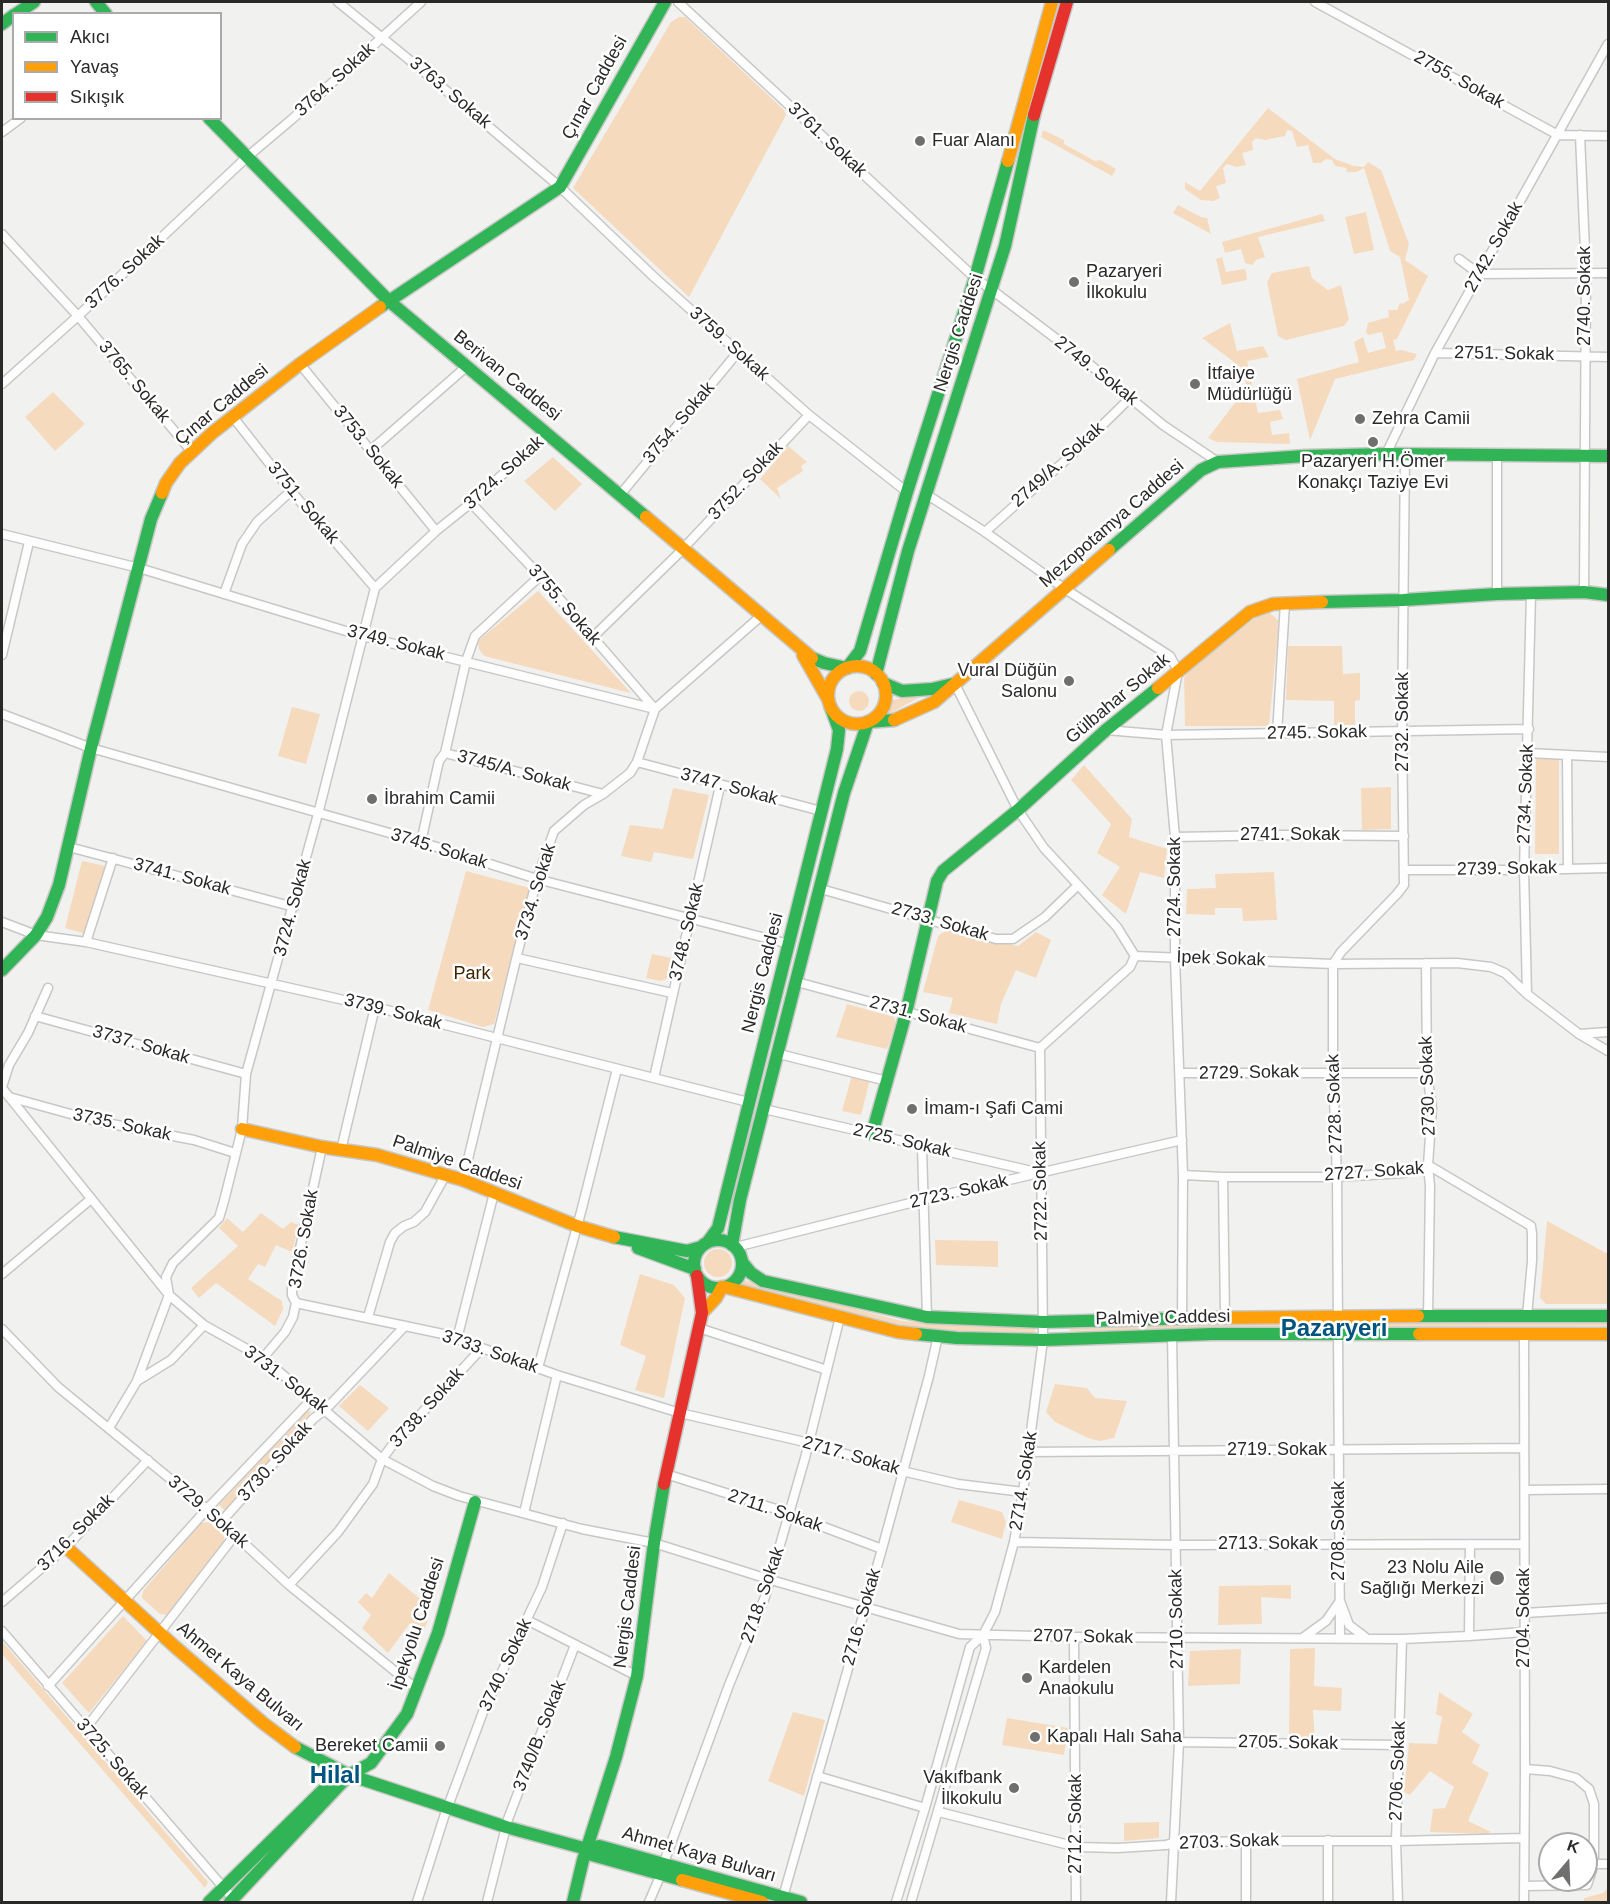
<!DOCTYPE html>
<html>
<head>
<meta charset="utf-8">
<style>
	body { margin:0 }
	#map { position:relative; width:1610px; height:1904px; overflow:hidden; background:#f1f2f0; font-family:Helvetica,sans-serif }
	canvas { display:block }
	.frame { position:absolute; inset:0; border:3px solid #292a28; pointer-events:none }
	.legend { position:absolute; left:12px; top:12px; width:210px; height:108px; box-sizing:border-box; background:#fff; border:2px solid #a9aaa9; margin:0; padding:8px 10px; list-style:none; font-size:18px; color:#292a28 }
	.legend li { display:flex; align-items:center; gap:12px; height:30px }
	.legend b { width:30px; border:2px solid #a9aaa9 }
	.north { position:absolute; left:1538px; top:1832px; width:60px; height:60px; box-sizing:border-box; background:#fff; border:2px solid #a9aaa9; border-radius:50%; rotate:19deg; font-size:16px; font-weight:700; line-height:24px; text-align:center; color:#292a28 }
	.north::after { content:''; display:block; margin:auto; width:21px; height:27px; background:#6f706e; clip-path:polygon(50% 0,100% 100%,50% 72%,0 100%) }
</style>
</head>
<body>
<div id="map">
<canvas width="1610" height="1904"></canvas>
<div class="frame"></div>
<ul class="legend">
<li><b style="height:8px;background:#30b455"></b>Akıcı</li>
<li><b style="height:8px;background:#ff9f0a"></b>Yavaş</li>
<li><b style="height:8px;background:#e5322d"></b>Sıkışık</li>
</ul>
<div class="north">K</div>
</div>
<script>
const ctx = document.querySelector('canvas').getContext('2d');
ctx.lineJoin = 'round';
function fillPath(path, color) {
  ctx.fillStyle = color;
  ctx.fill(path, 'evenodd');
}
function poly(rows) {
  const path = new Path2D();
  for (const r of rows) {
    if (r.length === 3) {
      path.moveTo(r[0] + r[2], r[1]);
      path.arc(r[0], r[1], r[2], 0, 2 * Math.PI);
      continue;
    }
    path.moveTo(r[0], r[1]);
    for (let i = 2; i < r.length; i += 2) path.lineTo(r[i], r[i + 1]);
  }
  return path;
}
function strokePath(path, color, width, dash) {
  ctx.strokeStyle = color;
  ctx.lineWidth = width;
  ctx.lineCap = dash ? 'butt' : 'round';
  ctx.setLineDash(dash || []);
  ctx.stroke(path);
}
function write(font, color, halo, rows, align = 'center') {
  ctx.font = font + ' Helvetica,sans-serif';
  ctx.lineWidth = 5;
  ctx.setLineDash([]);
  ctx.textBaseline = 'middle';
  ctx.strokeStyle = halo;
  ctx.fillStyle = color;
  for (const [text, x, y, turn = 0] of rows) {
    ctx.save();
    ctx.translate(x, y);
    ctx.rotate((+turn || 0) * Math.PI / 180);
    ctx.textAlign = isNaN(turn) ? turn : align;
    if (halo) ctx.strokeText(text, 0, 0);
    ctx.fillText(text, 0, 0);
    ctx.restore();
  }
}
fillPath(poly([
	[679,17,685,17,784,110,786,115,689,297,573,188,671,22],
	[1268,108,1335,159,1354,166,1364,167,1368,162,1381,170,1409,244,1405,260,1428,276,1397,339,1393,340,1396,351,1401,350,1417,354,1414,360,1335,379,1310,440,1297,379,1359,362,1354,342,1363,337,1368,353,1386,348,1382,332,1368,335,1366,332,1368,323,1389,317,1388,310,1397,310,1400,303,1402,304,1409,300,1400,257,1390,251,1364,168,1357,172,1347,172,1346,168,1335,166,1332,160,1326,159,1321,163,1313,163,1308,145,1297,147,1292,131,1287,130,1285,136,1265,140,1256,138,1252,142,1253,150,1242,153,1246,165,1237,167,1227,164,1223,168,1226,183,1216,186,1220,198,1214,201,1201,200,1185,189,1185,182,1200,191],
	[1043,130,1064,140,1064,144,1095,161,1100,160,1116,169,1112,176,1041,137],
	[1178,205,1201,217,1207,218,1211,234,1173,213],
	[1366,212,1374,250,1354,254,1345,217],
	[1322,214,1325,221,1258,237,1265,257,1256,260,1252,265,1245,263,1241,249,1225,253,1222,242],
	[1222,257,1226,272,1244,269,1246,271,1247,280,1222,285,1216,259],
	[1309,266,1312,278,1328,290,1341,285,1349,319,1344,326,1286,340,1278,336,1267,282,1272,273],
	[1230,323,1237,351,1263,346,1269,357,1247,361,1258,413,1280,410,1283,419,1270,422,1272,435,1289,433,1290,444,1217,442,1208,438,1247,387,1242,368,1202,338],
	[53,392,85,424,55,451,25,417],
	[788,446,807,462,801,466,803,471,777,488,781,499,760,479],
	[553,457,582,484,555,511,524,481],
	[538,591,631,693,484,656,479,649,478,641],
	[1269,612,1279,621,1269,726,1185,726,1184,678,1190,670,1255,618],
	[1288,646,1342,646,1343,674,1360,673,1360,700,1355,701,1355,725,1334,725,1334,701,1286,700],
	[859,701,10],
	[924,695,883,717,885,701],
	[292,707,320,714,306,764,278,756],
	[1536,759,1559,759,1559,854,1535,854],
	[1084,765,1132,819,1129,837,1167,849,1164,878,1140,872,1126,914,1102,895,1120,867,1097,853,1111,824,1071,780],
	[1391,787,1391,829,1362,830,1361,788],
	[673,788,709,795,693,859,654,852,651,862,621,856,630,825,663,829],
	[82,861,106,866,85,932,82,933,65,928],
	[466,871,530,888,494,1024,483,1027,428,1010],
	[1274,872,1277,920,1243,921,1242,908,1215,908,1215,915,1186,914,1187,889,1216,888,1215,874],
	[947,930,1018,946,1036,932,1051,940,1036,978,1016,970,1001,1004,997,1024,949,1013,953,998,923,992,938,936],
	[652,954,672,958,667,979,661,981,646,978],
	[847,1004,894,1017,896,1023,887,1049,836,1037],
	[852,1075,870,1079,861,1115,842,1111],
	[261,1213,283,1229,291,1222,299,1225,292,1252,276,1245,265,1267,258,1264,248,1279,282,1301,283,1309,275,1326,216,1283,199,1298,191,1288,238,1246,219,1228,227,1218,243,1232],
	[1547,1221,1608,1254,1608,1304,1546,1304,1540,1298],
	[935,1240,998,1241,998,1267,936,1265],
	[718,1263,14],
	[640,1274,674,1285,685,1298,664,1398,635,1390,646,1356,620,1345],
	[739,1279,902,1321,955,1325,1035,1327,1035,1333,971,1333,895,1326,738,1286],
	[1356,1322,1608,1322,1608,1326,1356,1327],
	[1333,1323,1332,1327,1070,1331,1069,1327],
	[1055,1384,1087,1388,1095,1398,1127,1401,1114,1438,1100,1441,1088,1438,1055,1422,1046,1412],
	[360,1385,389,1408,368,1431,339,1406],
	[308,1410,311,1412,226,1511,219,1505],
	[959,1500,1002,1512,1006,1522,1002,1539,951,1522],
	[209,1522,224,1536,224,1544,167,1615,160,1614,142,1598,143,1591,201,1523],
	[389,1573,425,1603,416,1613,428,1621,423,1631,410,1623,388,1653,362,1628,371,1615,358,1602,366,1593,372,1598],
	[1291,1585,1291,1599,1261,1597,1262,1624,1218,1625,1219,1586],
	[123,1616,147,1641,89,1713,62,1683],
	[2,1641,208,1882,205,1888,2,1654],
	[1315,1648,1314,1686,1342,1688,1341,1711,1313,1710,1315,1740,1289,1739,1290,1649],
	[1241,1649,1240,1684,1188,1686,1190,1651],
	[1439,1692,1473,1714,1462,1732,1480,1745,1472,1763,1489,1773,1468,1821,1491,1832,1486,1834,1430,1832,1433,1809,1445,1808,1454,1787,1430,1771,1410,1795,1404,1792,1409,1743,1437,1744,1442,1717,1436,1714],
	[793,1712,825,1720,804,1796,768,1781],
	[1007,1718,1068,1728,1064,1755,1002,1745],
	[1159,1822,1159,1838,1124,1841,1124,1823],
	[1608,1888,1608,1902,1584,1902,1584,1898,1603,1893]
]), '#f5dabe');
const street = poly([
	[338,2,423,71,560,187,654,277,809,415,907,492],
	[678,2,975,278,992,290,1088,363,1163,425,1218,462],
	[1315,2,1558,135,1608,136],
	[2,132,21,118],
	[1580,135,1586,273,1584,592],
	[2,234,78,316,192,452],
	[1459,259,1479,274,1608,273],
	[1435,353,1608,357],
	[300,364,436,531],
	[2,384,78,316,247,157,291,120,421,2],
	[233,417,291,491,375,588],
	[371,450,466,367],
	[1386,454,1435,353,1608,44],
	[926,494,985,532,1065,589,1170,656,1178,671,1166,735,1175,837,1175,958,1183,1175,1182,1318],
	[620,495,738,352],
	[471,503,540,576,655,709],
	[985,532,1076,451,1130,398],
	[2,534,139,568,362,636,655,709],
	[224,594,242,544,257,522,291,491],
	[1497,594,1497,455],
	[593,637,677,555,809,415],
	[2,655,29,542],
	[955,684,1018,810,1044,848,1117,927,1135,956,1333,964,1457,963,1491,967,1505,973,1527,994,1579,1034,1608,1051],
	[2,714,91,748,421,842,537,879,789,944],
	[1106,730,1166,735,1529,729],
	[1277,734,1285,603],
	[445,753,466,661,475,636,540,576],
	[1528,753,1608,757],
	[1567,755,1568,869],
	[637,762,821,811],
	[1175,837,1282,835,1404,836],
	[421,842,439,761,445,753,603,794],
	[69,847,294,907],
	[1405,870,1524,870,1608,868],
	[821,889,996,939,1013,939,1045,917,1077,886],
	[2,922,36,935,86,942,375,1007,748,1102],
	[86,942,113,858],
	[517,958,672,993],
	[1426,963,1427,1073,1432,1108,1428,1165,1430,1186,1428,1317],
	[797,982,1040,1048],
	[1527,994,1524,870,1531,594],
	[35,1016,246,1074],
	[1579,1034,1608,1032],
	[779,1054,887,1081],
	[1180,1073,1427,1073],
	[654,1078,720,786],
	[2,1087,9,1065,28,1033,48,988],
	[2,1088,169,1295,204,1325,263,1358,382,1459,433,1486,459,1496,582,1529,654,1543,771,1580,959,1634,1074,1637,1402,1639,1469,1636,1524,1632],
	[9,1097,96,1121,194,1140,235,1153],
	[764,1109,1036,1172],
	[922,1147,927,1317],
	[341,1150,375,1007],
	[1183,1175,1223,1177,1337,1177,1403,1173,1428,1165,1531,1226,1532,1234,1532,1261,1527,1316],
	[1223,1177,1225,1317],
	[463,1180,519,947,537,879,554,831,584,805,603,794,630,773,637,762,655,709,761,616],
	[736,1247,922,1200,1182,1140],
	[2,1274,91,1199],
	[296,1303,443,1334,557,1375,680,1413,809,1443,902,1471,958,1484,1023,1492],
	[368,1317,390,1242,395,1233,404,1226,414,1222,425,1212,445,1176],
	[699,1328,827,1370],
	[2,1329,58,1387,207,1509,289,1585,418,1690],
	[457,1339,494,1193],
	[263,1358,285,1332,293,1317,296,1303,292,1295,292,1285,322,1147],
	[538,1368,581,1212,617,1069],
	[137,1381,171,1360,204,1325],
	[109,1428,137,1381,169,1295,166,1277,173,1263,219,1218,224,1201,242,1129,246,1074,318,814,375,588,436,531,471,503,548,433],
	[1029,1452,1524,1448],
	[666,1474,776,1509,882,1549],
	[1525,1490,1608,1489],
	[524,1513,557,1375],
	[221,1522,313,1419,326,1409,405,1326],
	[1014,1542,1176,1545,1523,1544],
	[289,1585,338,1532,373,1484,382,1459,394,1443,482,1348],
	[2,1602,66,1547,148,1460],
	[1525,1613,1608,1608],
	[527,1620,637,1676],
	[2,1631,236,1902],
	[1469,1636,1470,1544],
	[1074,1637,1076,1902],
	[1304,1637,1326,1621,1340,1601,1349,1625,1365,1637],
	[1340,1637,1337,1177,1333,1072,1333,964,1341,952,1397,894,1404,885,1402,731,1405,454],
	[48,1686,207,1509,312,1399],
	[86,1728,235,1535],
	[1179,1742,1398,1745],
	[1525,1769,1550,1771,1576,1778,1589,1789,1594,1804,1594,1864],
	[817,1776,925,1808],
	[939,1812,1077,1847,1118,1848,1166,1845,1174,1843,1246,1841,1396,1841,1524,1838],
	[1246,1841,1246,1902],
	[663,1865,729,1685,765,1597,805,1458,840,1317],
	[1524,1886,1587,1885,1594,1864,1608,1864],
	[783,1897,882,1549,929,1376,938,1336],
	[417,1902,444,1817,483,1712,542,1587,563,1523],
	[487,1902,508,1819,575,1645],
	[649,1902,661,1874],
	[896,1902,925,1808,970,1647,983,1635,995,1612,1014,1542,1023,1492,1043,1340,1040,1048,1130,967,1135,956],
	[911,1902,986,1648,983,1635],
	[1171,1902,1179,1742,1172,1336],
	[1328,1902,1328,1840],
	[1398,1902,1396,1841,1402,1639],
	[1524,1902,1525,1769,1524,1334]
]);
const fast = poly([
	[96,2,106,14],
	[16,14,34,2],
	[2,24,14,15],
	[209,118,389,301,646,517],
	[380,307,560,187,665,2],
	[1109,550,1201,470,1218,462,1305,456,1386,454,1608,456],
	[1322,602,1403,600,1497,594,1584,592,1608,595],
	[812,658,824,663,847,668,860,651,907,492,975,278,1008,161],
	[876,674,908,551,1005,246,1034,115],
	[883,683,902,691,932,689,953,684],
	[2,970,36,935,47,917,59,885,91,748,151,519,162,493],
	[872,1134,906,1013,937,881,943,871,1018,810,1106,730,1158,688],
	[614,1237,687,1251,701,1247],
	[718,1264,24],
	[707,1243,718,1228,837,749,839,730,831,708],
	[732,1245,740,1200,844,793,868,722,894,720],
	[638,1248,695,1269],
	[742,1262,751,1273,763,1281,927,1317,1044,1322,1198,1318],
	[1418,1316,1608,1316],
	[916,1334,957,1338,1043,1340,1212,1334,1419,1334],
	[295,1747,349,1775,506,1827,587,1849,592,1855,682,1880],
	[587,1849,599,1846,801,1902],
	[209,1902,323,1790,338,1782],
	[230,1902,349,1775,371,1763,407,1714,438,1633,475,1502],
	[573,1902,583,1860,616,1757,637,1676,654,1543,664,1484]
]);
const slow = poly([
	[1008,161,1052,2],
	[162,493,166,483,180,463,212,433,300,364,380,307],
	[646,517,812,658],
	[803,655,828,699],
	[857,695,29],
	[1158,688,1250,612,1273,604,1322,602],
	[894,720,934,702,1109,550],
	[242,1129,322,1147,377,1155,463,1180,577,1226,614,1237],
	[725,1287,898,1332,916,1334],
	[702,1313,716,1298,722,1287],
	[1198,1318,1418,1316],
	[1419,1334,1608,1334],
	[66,1547,173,1645,263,1723,295,1747],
	[682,1880,762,1902]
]);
const jam = poly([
	[1034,115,1067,2],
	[664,1484,702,1313,697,1276]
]);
strokePath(street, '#c7c8c6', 11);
strokePath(fast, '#c7c8c6', 15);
strokePath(slow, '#c7c8c6', 15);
strokePath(jam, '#c7c8c6', 15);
strokePath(street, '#fdfdfd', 8);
strokePath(fast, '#30b455', 12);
strokePath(slow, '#ff9f0a', 12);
strokePath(jam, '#e5322d', 12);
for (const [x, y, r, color] of [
	[920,141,6,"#6f706e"],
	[1074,282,6,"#6f706e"],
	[1195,384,6,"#6f706e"],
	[1360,419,6,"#6f706e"],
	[1373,442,6,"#6f706e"],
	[1069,681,6,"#6f706e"],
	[372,799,6,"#6f706e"],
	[912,1109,6,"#6f706e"],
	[1497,1578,8,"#6f706e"],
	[1027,1678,6,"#6f706e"],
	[1035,1737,6,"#6f706e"],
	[440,1746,6,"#6f706e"],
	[1014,1788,6,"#6f706e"]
]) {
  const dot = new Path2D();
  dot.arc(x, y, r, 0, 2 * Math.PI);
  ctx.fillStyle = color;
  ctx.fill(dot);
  strokePath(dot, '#fff', 2);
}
write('18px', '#292a28', '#fff', [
	["3764. Sokak",335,80,-42],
	["2755. Sokak",1459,80,29],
	["Çınar Caddesi",595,88,-61],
	["3763. Sokak",450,93,40],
	["3761. Sokak",827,140,43],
	["2742. Sokak",1494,247,-61],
	["3776. Sokak",125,272,-43],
	["2740. Sokak",1585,296,-90],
	["Nergis Caddesi",959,333,-72],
	["3759. Sokak",729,344,42],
	["2751. Sokak",1504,354,1],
	["2749. Sokak",1096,371,38],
	["Berivan Caddesi",507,376,39],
	["3765. Sokak",134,382,50],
	["Çınar Caddesi",222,405,-40],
	["3754. Sokak",679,423,-50],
	["3753. Sokak",368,447,51],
	["2749/A. Sokak",1058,465,-42],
	["3724. Sokak",504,473,-42],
	["3752. Sokak",746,481,-47],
	["3751. Sokak",303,503,50],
	["Mezopotamya Caddesi",1112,524,-41],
	["3755. Sokak",564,605,49],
	["3749. Sokak",396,643,14],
	["Gülbahar Sokak",1118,699,-40],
	["2732. Sokak",1403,722,-90],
	["2745. Sokak",1317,733,-1],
	["3745/A. Sokak",514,771,15],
	["3747. Sokak",729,787,15],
	["2734. Sokak",1526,794,-88],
	["2741. Sokak",1290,835],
	["3745. Sokak",439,849,17],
	["2739. Sokak",1507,869,-1],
	["3741. Sokak",182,877,15],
	["2724. Sokak",1175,887,-90],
	["3734. Sokak",536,892,-73],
	["3724. Sokak",293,908,-75],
	["2733. Sokak",940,922,16],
	["3748. Sokak",687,932,-77],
	["İpek Sokak",1221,959,2],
	["Nergis Caddesi",763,973,-76],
	["3739. Sokak",393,1012,14],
	["2731. Sokak",918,1015,15],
	["3737. Sokak",141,1045,16],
	["2729. Sokak",1249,1073,-1],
	["2730. Sokak",1428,1086,-92],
	["2728. Sokak",1335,1104,-92],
	["3735. Sokak",122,1125,12],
	["2725. Sokak",902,1141,13],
	["Palmiye Caddesi",457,1163,19],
	["2727. Sokak",1374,1172,-4],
	["2722. Sokak",1041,1191,-91],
	["2723. Sokak",959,1192,-13],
	["3726. Sokak",304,1239,-80],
	["Palmiye Caddesi",1163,1318,-1],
	["3733. Sokak",490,1352,19],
	["3731. Sokak",286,1380,37],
	["3738. Sokak",427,1408,-48],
	["2719. Sokak",1277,1450],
	["2717. Sokak",851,1456,16],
	["3730. Sokak",275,1462,-48],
	["2714. Sokak",1024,1481,-81],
	["2711. Sokak",775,1511,19],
	["3729. Sokak",208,1512,41],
	["2708. Sokak",1339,1531,-90],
	["3716. Sokak",76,1533,-45],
	["2713. Sokak",1268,1544],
	["2718. Sokak",763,1595,-71],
	["Nergis Caddesi",628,1607,-83],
	["2716. Sokak",862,1617,-74],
	["2704. Sokak",1524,1618,-90],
	["2710. Sokak",1177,1619,-91],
	["İpekyolu Caddesi",418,1624,-72],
	["2707. Sokak",1083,1637,1],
	["3740. Sokak",506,1665,-65],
	["Ahmet Kaya Bulvarı",240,1677,40],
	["3740/B. Sokak",540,1736,-69],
	["2705. Sokak",1288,1743,1],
	["3725. Sokak",112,1759,49],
	["2706. Sokak",1398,1771,-88],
	["2712. Sokak",1076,1824,-90],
	["2703. Sokak",1229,1842,-2],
	["Ahmet Kaya Bulvarı",699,1855,16]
]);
write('18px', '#292a28', '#fff', [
	["Fuar Alanı",932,141],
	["Pazaryeri",1086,272],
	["İlkokulu",1086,293],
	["İtfaiye",1207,374],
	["Müdürlüğü",1207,395],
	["Zehra Camii",1372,419],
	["Pazaryeri H.Ömer",1373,462,"center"],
	["Konakçı Taziye Evi",1373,483,"center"],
	["Vural Düğün",1057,671,"right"],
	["Salonu",1057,692,"right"],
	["İbrahim Camii",384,799],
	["İmam-ı Şafi Cami",924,1109],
	["23 Nolu Aile",1484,1568,"right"],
	["Sağlığı Merkezi",1484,1589,"right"],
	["Kardelen",1039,1668],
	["Anaokulu",1039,1689],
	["Kapalı Halı Saha",1047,1737],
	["Bereket Camii",428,1746,"right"],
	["Vakıfbank",1002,1778,"right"],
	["İlkokulu",1002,1799,"right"]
], 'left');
write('18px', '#3f2302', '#fff', [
	["Park",472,974]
]);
write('bold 24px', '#00547f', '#fff', [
	["Pazaryeri",1334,1329],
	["Hilal",335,1776]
]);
</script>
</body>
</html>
